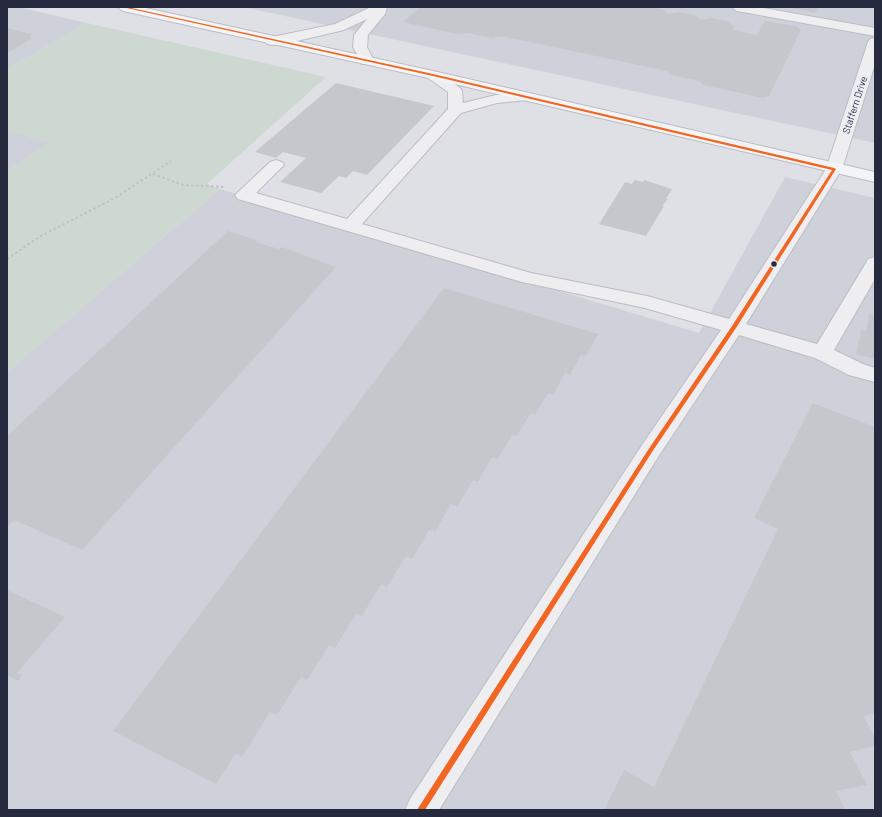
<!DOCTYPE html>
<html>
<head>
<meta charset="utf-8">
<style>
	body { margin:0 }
	#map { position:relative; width:882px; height:817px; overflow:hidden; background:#dfe0e5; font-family:Barlow,sans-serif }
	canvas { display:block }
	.frame { position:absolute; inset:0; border:8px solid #262a3e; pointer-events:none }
</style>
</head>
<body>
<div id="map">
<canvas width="882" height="817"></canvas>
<div class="frame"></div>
</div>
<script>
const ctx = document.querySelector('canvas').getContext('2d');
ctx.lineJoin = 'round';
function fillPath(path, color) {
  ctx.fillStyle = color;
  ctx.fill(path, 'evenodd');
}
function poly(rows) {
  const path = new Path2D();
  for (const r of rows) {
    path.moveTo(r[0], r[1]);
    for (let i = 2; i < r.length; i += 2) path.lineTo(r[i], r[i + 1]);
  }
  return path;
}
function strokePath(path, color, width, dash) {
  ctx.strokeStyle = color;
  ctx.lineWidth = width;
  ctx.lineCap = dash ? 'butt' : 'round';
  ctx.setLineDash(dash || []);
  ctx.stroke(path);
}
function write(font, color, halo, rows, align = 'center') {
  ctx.font = font + ' Barlow,sans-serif';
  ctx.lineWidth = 3;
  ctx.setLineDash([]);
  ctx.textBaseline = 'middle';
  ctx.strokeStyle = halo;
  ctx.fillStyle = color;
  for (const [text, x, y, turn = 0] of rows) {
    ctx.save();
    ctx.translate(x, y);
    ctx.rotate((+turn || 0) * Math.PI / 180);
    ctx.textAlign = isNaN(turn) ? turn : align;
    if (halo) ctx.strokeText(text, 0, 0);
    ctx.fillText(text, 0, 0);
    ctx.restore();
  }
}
fillPath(poly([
	[7,7,18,7,87,23,7,69],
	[243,7,875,7,875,143],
	[7,130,50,143,7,171],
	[785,177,875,198,875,810,7,810,7,372,220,189,699,333]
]), '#cfd1da');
fillPath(poly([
	[87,23,326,77,207,184,220,189,7,372,7,171,49,143,7,130,7,69]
]), '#cdd8d0');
fillPath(poly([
	[420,7,650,7,663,9,668,14,678,12,695,15,701,20,711,18,727,21,734,27,732,30,757,35,765,21,796,26,801,30,769,96,763,98,703,85,700,81,670,75,667,71,501,36,492,38,467,33,458,34,406,23,404,21],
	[785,7,818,7,815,13],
	[7,28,30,34,31,39,7,53],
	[336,83,434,106,367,175,353,171,346,178,339,176,321,193,280,182,306,158,283,152,276,158,255,152],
	[635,180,643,182,644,180,672,189,666,199,668,199,662,206,664,206,646,236,599,224,625,182,632,184],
	[228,231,257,240,255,242,279,249,282,247,336,267,82,550,14,520,7,527,7,436],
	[444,288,598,334,586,356,581,355,570,375,565,373,553,395,548,393,535,415,530,414,517,436,512,435,498,459,492,457,478,482,473,480,457,507,451,504,435,532,429,530,412,559,406,556,387,587,381,584,362,616,356,614,335,648,329,645,307,680,301,677,277,715,270,712,242,757,235,754,216,784,113,731],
	[869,314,875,316,875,359,856,354,861,330,866,331],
	[813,403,875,427,875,713,863,716,875,737,875,746,850,752,867,785,836,791,845,810,604,810,624,770,654,787,778,529,754,518],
	[7,590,65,617,17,673,22,675,18,681,7,675]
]), '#c6c7cd');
const minor = poly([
	[371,7,387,7,385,14,368,35,367,47,374,61,372,64,362,64,353,47,354,35,367,19,344,30,297,41,272,45,267,44,265,41,267,38,272,37,335,24,371,7],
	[731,7,758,7,875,28,875,36,737,11,731,7],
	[875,38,875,64,842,169,746,324,817,344,866,263,868,259,875,257,875,279,834,350,863,364,875,368,875,382,849,375,815,358,739,335,658,457,439,810,405,810,410,799,642,445,721,330,645,308,522,282,238,199,235,195,270,162,276,160,282,162,284,165,256,193,347,219,448,109,448,92,428,78,426,75,428,72,438,72,460,88,462,91,463,103,496,95,522,93,527,94,529,97,527,100,497,103,461,113,362,224,531,273,647,296,729,319,826,169,868,42,870,39,875,38]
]);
const major = poly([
	[117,7,141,7,433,71,875,172,875,182,433,79,123,11,117,7]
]);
strokePath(minor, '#bcbdc2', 2);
strokePath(major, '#bbbdc3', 2);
strokePath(poly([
	[153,174,183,185,225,187],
	[7,259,39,237,115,198,171,161]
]), '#c1c1c7', 2, [2.5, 2.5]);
fillPath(minor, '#eeeef1');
fillPath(major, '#f3f4f5');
fillPath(poly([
	[122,7,127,7,433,74,834,168,836,169,736,328,652,452,425,810,417,810,648,450,732,326,832,170,433,76,122,7]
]), '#f26522');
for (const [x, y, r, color] of [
	[774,264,3.5,"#262a3e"]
]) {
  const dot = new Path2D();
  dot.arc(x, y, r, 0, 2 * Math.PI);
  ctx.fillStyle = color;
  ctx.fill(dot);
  strokePath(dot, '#eceef5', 1.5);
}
write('10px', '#262a3e', '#eceef5', [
	["Staffern Drive",855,105,-72]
]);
</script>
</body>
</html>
